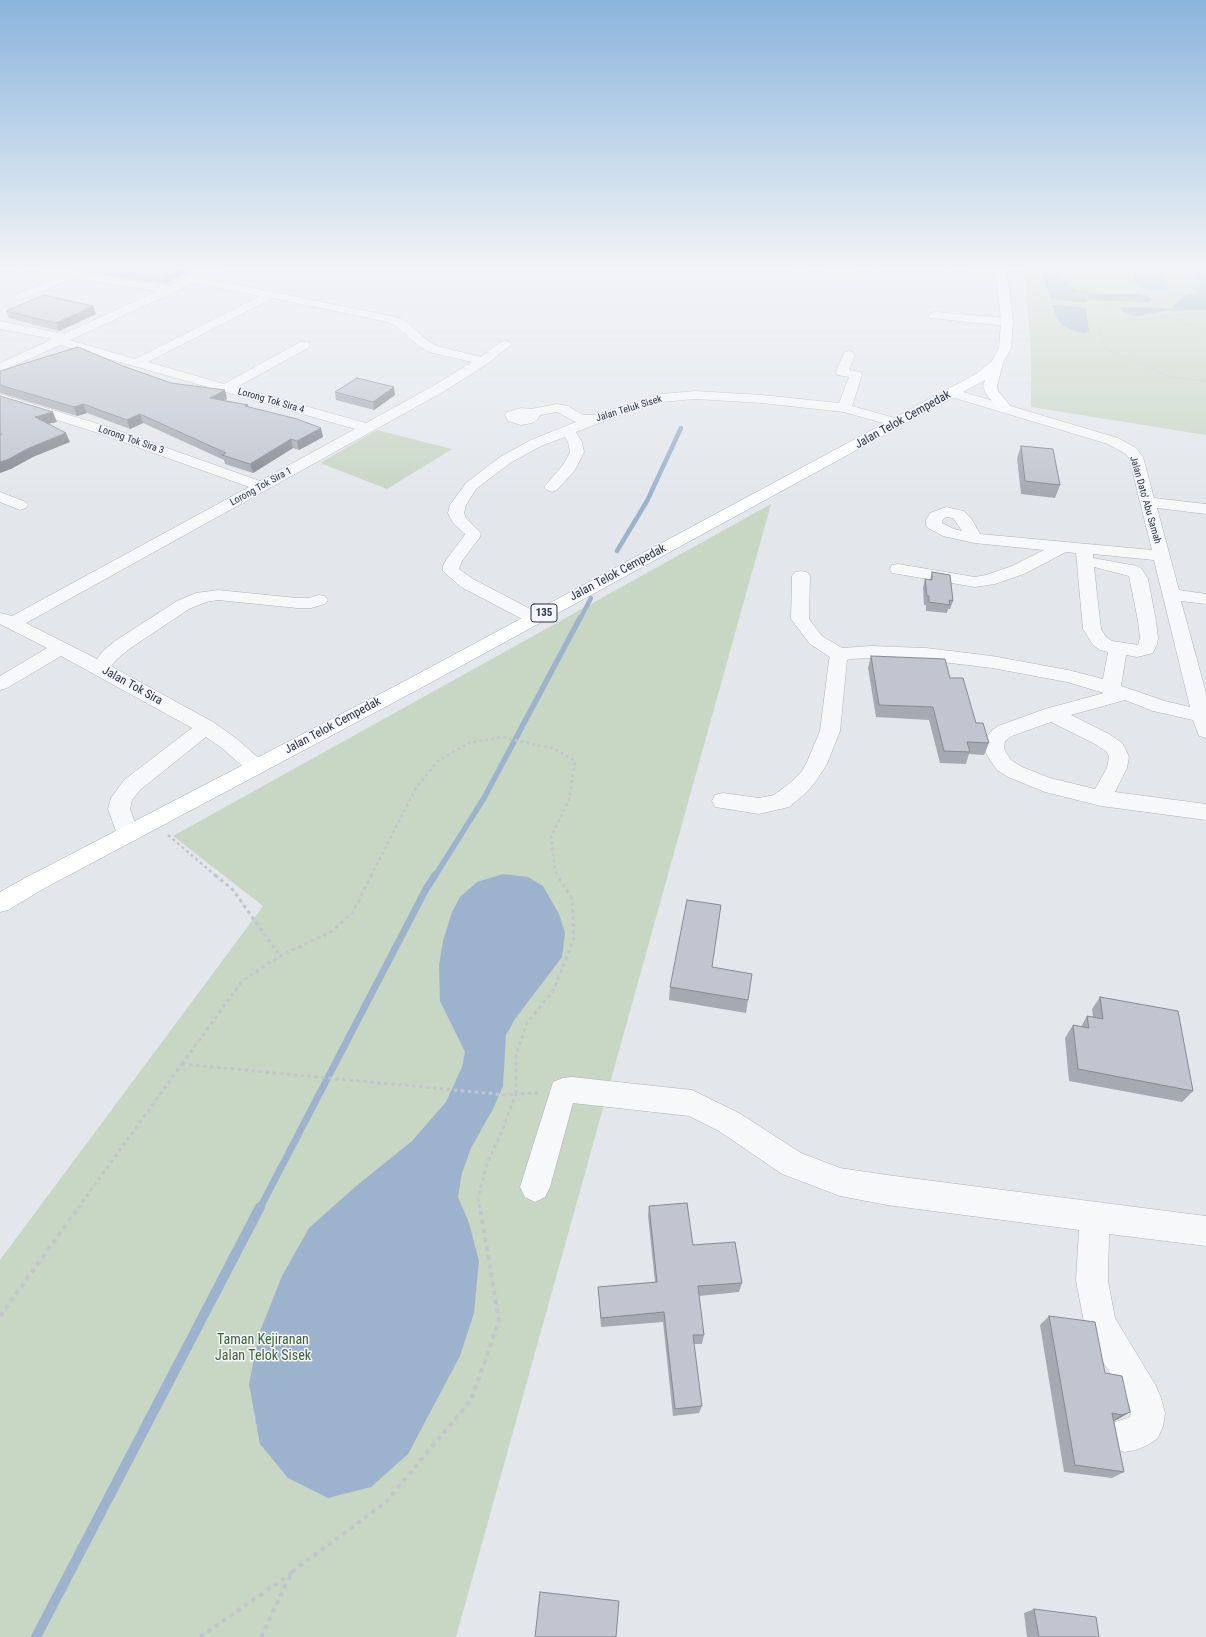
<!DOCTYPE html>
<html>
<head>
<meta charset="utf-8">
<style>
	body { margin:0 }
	canvas { display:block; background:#e3e7ec }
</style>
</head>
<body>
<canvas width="1206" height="1637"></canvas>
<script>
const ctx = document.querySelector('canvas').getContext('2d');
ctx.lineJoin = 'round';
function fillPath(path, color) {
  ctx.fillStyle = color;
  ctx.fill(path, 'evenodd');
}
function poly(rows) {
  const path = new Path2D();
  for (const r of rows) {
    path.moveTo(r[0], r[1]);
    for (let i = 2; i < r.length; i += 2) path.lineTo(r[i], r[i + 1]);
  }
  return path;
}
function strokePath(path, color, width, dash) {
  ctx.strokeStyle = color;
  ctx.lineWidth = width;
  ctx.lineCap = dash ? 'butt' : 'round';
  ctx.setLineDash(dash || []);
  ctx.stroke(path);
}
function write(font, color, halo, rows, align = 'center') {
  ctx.font = font + ' "Roboto Condensed",sans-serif';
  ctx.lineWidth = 3;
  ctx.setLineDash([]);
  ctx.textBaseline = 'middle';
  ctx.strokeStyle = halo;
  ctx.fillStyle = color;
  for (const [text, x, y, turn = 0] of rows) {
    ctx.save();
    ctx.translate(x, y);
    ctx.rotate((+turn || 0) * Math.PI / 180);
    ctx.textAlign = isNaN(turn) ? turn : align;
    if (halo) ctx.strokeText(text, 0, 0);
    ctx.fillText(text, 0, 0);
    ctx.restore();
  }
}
fillPath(poly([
	[1024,267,1206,267,1206,435,1031,407,1031,350],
	[377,430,452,449,387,489,320,463],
	[771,504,456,1637,0,1637,0,1260,263,906,173,836]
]), '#c8d6c4');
fillPath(poly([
	[1126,267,1162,267,1163,271,1161,275,1168,284,1167,290,1152,290,1142,287,1132,281,1135,277,1134,273],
	[1193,267,1206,267,1206,310,1165,311,1137,316,1125,313,1120,309,1121,307,1128,307,1171,308,1186,295,1199,292,1201,282,1194,273],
	[1047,269,1057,270,1061,279,1077,290,1099,294,1138,294,1150,297,1152,300,1145,302,1089,300,1085,303,1051,299,1041,273,1044,270],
	[1052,305,1061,305,1086,308,1089,331,1085,333,1077,332,1063,326,1057,319],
	[503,874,528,877,543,886,559,914,565,933,562,957,515,1019,506,1035,503,1086,493,1109,471,1148,462,1173,458,1197,469,1223,479,1261,474,1313,460,1356,408,1454,371,1487,328,1498,288,1478,260,1444,249,1384,259,1334,282,1276,309,1228,355,1187,412,1141,446,1102,462,1067,465,1052,440,1001,439,965,443,941,452,912,460,897,477,882]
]), '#9db3cd');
strokePath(poly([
	[617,551,647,501,681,428],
	[580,619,591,598]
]), '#9db3cd', 4.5);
strokePath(poly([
	[435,876,484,798,580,618]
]), '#9db3cd', 5.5);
strokePath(poly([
	[260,1208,426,889,435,875]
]), '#9db3cd', 7);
strokePath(poly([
	[36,1637,260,1207]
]), '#9db3cd', 10);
const minor = poly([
	[21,267,45,267,168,286,208,267,221,267,220,269,204,278,396,317,404,320,428,341,437,346,481,357,501,342,505,341,509,342,511,345,487,364,443,392,26,623,97,659,103,651,115,641,177,601,196,593,218,590,297,598,309,598,319,595,325,596,328,600,325,604,311,608,297,608,218,600,206,602,189,609,129,649,117,659,111,666,213,722,237,739,263,762,266,767,263,772,256,774,249,772,223,749,206,737,140,790,132,800,130,809,139,834,136,840,128,842,120,840,117,834,108,809,111,798,124,780,192,728,61,656,7,688,0,690,0,676,47,648,0,624,0,613,12,616,249,487,95,432,0,402,0,394,105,426,260,481,355,429,60,345,0,372,0,363,53,339,0,329,0,321,64,334,157,291,74,278,20,300,16,299,14,297,16,295,60,276,26,270,22,269,21,267],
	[194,283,260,296,135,359,70,340,194,283],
	[273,298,388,322,396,326,420,347,429,352,472,362,433,386,366,423,237,387,308,348,310,345,308,342,300,342,224,384,148,362,273,298],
	[798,267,849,268,875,267,874,269,849,274,803,270,799,269,798,267],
	[943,267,976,267,1002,270,1007,273,1002,276,948,270,944,269,943,267],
	[934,312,1007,318,1011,319,1013,322,1011,325,1007,326,930,318,928,316,930,314,934,312],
	[849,351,853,352,855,355,849,370,861,372,862,375,852,406,902,420,904,423,902,426,897,427,844,412,762,403,695,399,662,402,620,415,576,432,582,442,584,452,575,470,557,490,552,492,547,490,544,487,563,465,570,452,568,442,565,437,541,446,510,463,476,489,466,505,464,513,466,518,481,533,480,537,462,561,459,569,473,579,540,614,543,618,540,622,534,623,528,622,461,587,443,571,443,566,446,560,464,536,465,534,453,523,448,513,450,505,466,483,500,457,531,440,576,422,557,412,540,415,538,419,532,423,521,425,508,421,505,415,507,412,521,408,531,409,557,404,568,406,583,415,595,415,661,394,695,391,762,395,839,403,849,377,837,375,836,372,843,355,845,352,849,351],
	[953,389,1118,438,1136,448,1143,457,1154,498,1206,504,1206,514,1157,508,1179,590,1206,594,1206,604,1181,601,1206,693,1206,738,1199,736,1193,720,1153,711,1125,700,1071,715,1109,734,1122,743,1125,748,1129,757,1127,768,1115,792,1206,804,1206,820,1101,806,1045,792,1008,777,997,770,988,757,984,748,984,741,991,731,998,726,1045,709,1104,693,1067,682,992,668,926,660,871,658,851,659,847,660,840,731,827,764,816,781,807,792,789,807,759,814,715,807,712,801,715,795,723,793,759,798,774,795,791,782,802,771,807,762,820,731,829,660,830,657,810,644,791,619,792,576,795,572,801,571,807,572,810,576,809,619,822,636,842,648,871,646,926,648,992,656,1068,670,1103,679,1108,652,1100,650,1093,645,1083,629,1076,553,1066,552,1024,574,995,584,975,587,898,574,892,573,890,569,892,565,898,564,975,577,986,575,1012,566,1044,550,974,543,943,536,928,528,926,525,926,520,930,513,946,507,964,511,971,518,980,534,1152,550,1129,458,1126,454,1108,444,948,396,946,393,948,390,953,389],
	[946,517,953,518,962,531,954,529,942,523,943,519,946,517],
	[1093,554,1154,560,1190,707,1165,701,1121,686,1126,655,1137,657,1153,653,1157,644,1158,638,1156,621,1148,579,1142,569,1137,566,1093,558,1093,554],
	[1094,567,1129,576,1138,621,1140,638,1138,645,1112,641,1106,637,1101,629,1094,567],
	[1051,722,1095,744,1107,752,1109,757,1107,768,1095,789,1050,778,1022,767,1011,760,1007,754,1004,748,1005,741,1012,736,1051,722],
	[0,492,26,502,28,505,26,508,20,510,0,502,0,492],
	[572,1077,692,1090,739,1113,801,1153,840,1168,887,1175,1206,1216,1206,1246,1109,1234,1108,1281,1115,1318,1156,1386,1161,1398,1165,1413,1163,1426,1158,1438,1148,1445,1136,1450,1124,1452,1112,1447,1107,1435,1112,1423,1130,1417,1131,1413,1129,1404,1100,1357,1084,1322,1076,1281,1079,1230,887,1205,840,1196,782,1174,719,1131,689,1116,573,1103,550,1187,545,1197,535,1202,525,1197,520,1187,553,1082,563,1078,572,1077]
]);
const major = poly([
	[996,267,1006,267,1013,322,1011,348,1003,363,997,386,998,391,1012,408,1010,411,1000,411,987,395,983,386,985,380,417,690,43,889,8,910,0,912,0,892,27,877,403,682,976,374,992,361,999,348,1001,322,996,267]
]);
strokePath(minor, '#acb1ba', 1);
strokePath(major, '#a2aab9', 1);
strokePath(poly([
	[1033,267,1032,276,1035,294,1049,302,1094,306,1165,301,1174,290,1166,267],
	[1167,316,1206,312],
	[1206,330,1165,316,1147,319,1099,322,1097,326,1105,348,1170,377,1206,381]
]), '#c2c5cb', 1.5, [1.5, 1.5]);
strokePath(poly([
	[168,835,216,876],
	[371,876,416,788,438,761,469,743,501,737,555,749,575,761,569,800,551,837,555,871,558,876]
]), '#c2c5cb', 2.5, [3, 3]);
strokePath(poly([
	[215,875,233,890,280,956],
	[182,1064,507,1095,516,1094,516,1055,527,1023,553,991,574,939,572,898,557,875],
	[182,1064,242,981,280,956,331,932,353,912,372,875],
	[78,1208,182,1064],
	[480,1208,478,1197,488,1161,500,1136,516,1094,538,1093]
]), '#c2c5cb', 3, [3.5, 3.5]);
strokePath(poly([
	[0,1316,79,1207],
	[200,1637,292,1573],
	[261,1637,292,1572,386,1502,471,1400,499,1321,480,1207]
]), '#c2c5cb', 4, [4.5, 4.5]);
fillPath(minor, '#f7f8fa');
fillPath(major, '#fff');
fillPath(poly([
	[53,267,197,267,165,284],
	[6,311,96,314,59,331,9,318],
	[123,366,171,383,227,399,224,400,248,405,249,408,323,437,299,450,293,448,253,473,225,464,224,460,143,423,130,429,87,413,77,416,0,393,0,371],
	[335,392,395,395,374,410,336,400],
	[1021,446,1060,485,1055,498,1021,494,1017,458],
	[932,572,953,601,950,609,948,609,947,613,926,611,926,605,924,605,923,588,925,579,930,580],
	[871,656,950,678,976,723,989,743,984,755,969,754,966,764,940,763,929,720,876,717,868,668],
	[712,968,748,1000,746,1013,669,1000,670,987],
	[1100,997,1193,1091,1182,1102,1069,1081,1065,1038,1073,1025,1081,1027,1087,1016,1093,1017,1092,1009],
	[649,1206,693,1245,742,1283,739,1292,699,1296,704,1335,702,1344,694,1344,702,1406,699,1413,673,1416,663,1322,601,1327,598,1287,655,1282,648,1216],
	[1049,1316,1105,1373,1130,1412,1118,1419,1114,1421,1124,1472,1112,1478,1064,1472,1040,1325],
	[1034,1609,1099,1637,1027,1637,1024,1613]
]), '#a5a9b2');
fillPath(poly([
	[182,267,197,267,165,284,163,277],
	[93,306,96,314,59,331,56,323],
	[394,387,395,395,374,410,373,402],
	[225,390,227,399,212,406,210,398],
	[83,404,87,413,77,416,74,407],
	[53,412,57,422,39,426,35,417],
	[140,414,143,423,130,429,127,420],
	[321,428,323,437,299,450,297,441],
	[66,433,70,442,33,457,11,469,0,473,0,462,29,448],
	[291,439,293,448,253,473,250,464],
	[1130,1412,1118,1419,1111,1422,1122,1415]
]), '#868a91');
const building = poly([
	[96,267,182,267,163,277,96,267],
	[44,295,93,306,56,323,6,311,44,295],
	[78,347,123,366,171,383,225,390,210,398,248,405,245,406,297,419,321,428,297,441,291,439,250,464,222,455,226,453,140,414,127,420,83,404,74,407,0,385,0,371,78,347],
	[357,378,394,387,373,402,335,392,357,378],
	[0,396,53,412,35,417,66,433,29,448,7,460,0,462,0,435,2,434,0,433,0,396],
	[1021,446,1053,449,1060,485,1025,481,1021,446],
	[932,572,950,575,953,601,949,600,950,605,929,602,929,596,927,596,925,579,932,580,932,572],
	[871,656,945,659,950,678,963,678,976,723,983,723,989,743,967,742,970,752,944,751,933,707,879,705,871,656],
	[687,900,721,905,712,967,752,974,748,1000,670,987,687,900],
	[1100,997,1178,1011,1193,1091,1078,1069,1073,1025,1089,1028,1087,1016,1103,1019,1100,997],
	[687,1203,693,1245,735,1242,742,1283,698,1286,704,1335,693,1335,702,1406,675,1409,664,1312,601,1318,598,1287,657,1282,649,1206,687,1203],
	[1049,1316,1095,1322,1105,1373,1122,1376,1130,1412,1122,1415,1112,1413,1124,1472,1075,1465,1049,1316],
	[540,1592,619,1601,616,1637,535,1637,540,1592],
	[1034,1609,1096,1617,1099,1637,1039,1637,1034,1609]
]);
fillPath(building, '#c0c5cf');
strokePath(building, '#868a91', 1);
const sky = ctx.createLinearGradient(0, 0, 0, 496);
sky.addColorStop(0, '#8ab4dd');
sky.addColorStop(0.54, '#f2f4f6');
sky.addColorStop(1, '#f2f4f600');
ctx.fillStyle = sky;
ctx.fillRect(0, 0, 1206, 496);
write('10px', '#2a3346', '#f4f6f9', [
	["Lorong Tok Sira 4",271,401,16],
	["Jalan Teluk Sisek",629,409,-17],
	["Lorong Tok Sira 3",131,440,19],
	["Lorong Tok Sira 1",261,487,-29],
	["Jalan Dato' Abu Samah",1145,500,74]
]);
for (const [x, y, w] of [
	[544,613,26]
]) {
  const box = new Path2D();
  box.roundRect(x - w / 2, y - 9, w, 18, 3);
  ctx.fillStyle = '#f4f6f9';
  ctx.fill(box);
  strokePath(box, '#2a3346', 1);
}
write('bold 11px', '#2a3346', null, [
	["135",544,613]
]);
write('12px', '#2a3346', '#f4f6f9', [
	["Jalan Telok Cempedak",903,420,-29],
	["Jalan Telok Cempedak",618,573,-28],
	["Jalan Tok Sira",132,686,29],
	["Jalan Telok Cempedak",333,726,-28]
]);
write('14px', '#3d6236', '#f4f6f9', [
	["Taman Kejiranan",263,1340],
	["Jalan Telok Sisek",263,1356]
]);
</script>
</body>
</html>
